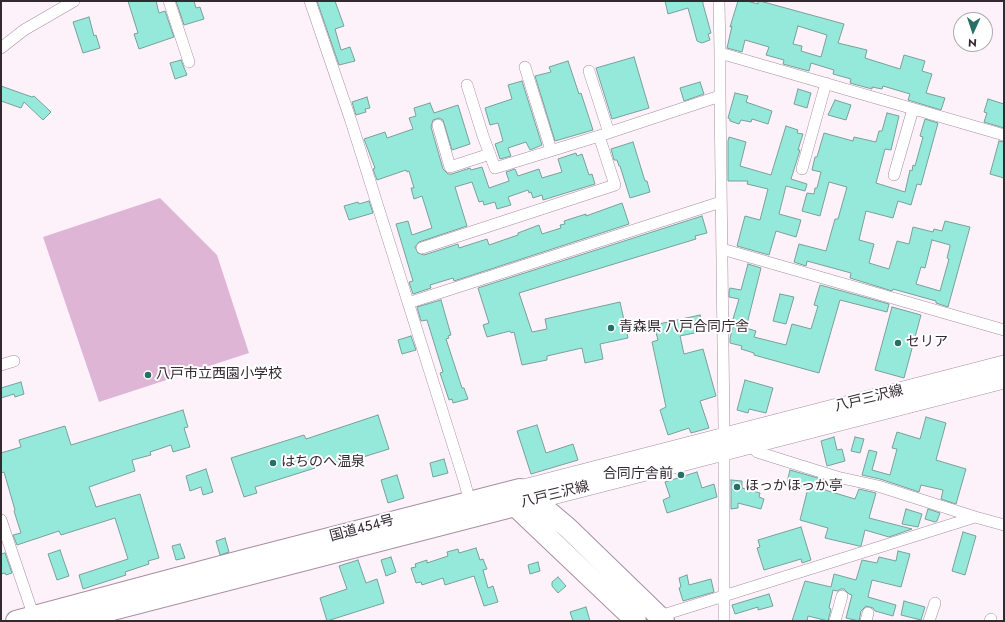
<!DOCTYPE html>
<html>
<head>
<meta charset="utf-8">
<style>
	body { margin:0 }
	#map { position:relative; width:1005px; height:622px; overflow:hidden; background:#fdf2fa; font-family:Jost,sans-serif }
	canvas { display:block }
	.frame { position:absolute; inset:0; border:2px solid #332931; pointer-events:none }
	.north { position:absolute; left:953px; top:12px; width:40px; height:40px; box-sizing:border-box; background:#fff; border:1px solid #ada9ad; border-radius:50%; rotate:183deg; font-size:11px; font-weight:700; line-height:16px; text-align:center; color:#332931 }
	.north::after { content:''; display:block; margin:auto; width:14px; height:18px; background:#286f66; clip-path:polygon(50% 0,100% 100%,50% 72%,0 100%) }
</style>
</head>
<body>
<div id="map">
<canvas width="1005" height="622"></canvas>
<div class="frame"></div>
<div class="north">N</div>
</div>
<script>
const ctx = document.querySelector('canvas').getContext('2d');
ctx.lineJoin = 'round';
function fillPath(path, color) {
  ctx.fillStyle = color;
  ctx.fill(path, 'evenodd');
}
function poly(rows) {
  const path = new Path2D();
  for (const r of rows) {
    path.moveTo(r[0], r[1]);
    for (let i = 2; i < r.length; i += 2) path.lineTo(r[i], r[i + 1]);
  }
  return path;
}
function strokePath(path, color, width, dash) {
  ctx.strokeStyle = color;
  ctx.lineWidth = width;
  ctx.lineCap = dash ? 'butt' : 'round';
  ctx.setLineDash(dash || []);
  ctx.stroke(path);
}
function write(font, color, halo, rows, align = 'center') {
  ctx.font = font + ' Jost,"Noto Sans JP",sans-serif';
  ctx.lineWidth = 4;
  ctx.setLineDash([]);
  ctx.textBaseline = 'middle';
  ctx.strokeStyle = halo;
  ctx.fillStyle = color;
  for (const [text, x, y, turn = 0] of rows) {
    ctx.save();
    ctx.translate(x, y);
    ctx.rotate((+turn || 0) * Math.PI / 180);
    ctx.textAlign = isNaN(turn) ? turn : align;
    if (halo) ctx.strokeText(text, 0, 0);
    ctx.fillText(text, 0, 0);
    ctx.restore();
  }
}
fillPath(poly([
	[160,198,217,255,249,353,99,402,43,237]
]), '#dfb5d6');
const building = poly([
	[128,1,156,1,159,13,165,11,174,37,139,49,134,34,138,33,128,1],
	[176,1,194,1,196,8,200,7,204,19,184,25,176,1],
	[317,1,335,1,344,26,335,29,341,50,350,47,355,61,339,65,317,1],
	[665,1,703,1,703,4,711,33,708,34,710,40,702,43,697,41,688,8,668,14,665,1],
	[738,1,747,1,758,4,758,1,760,1,844,24,838,43,867,50,865,58,900,69,904,55,925,61,922,71,932,74,926,93,945,98,941,110,908,100,910,94,883,86,882,89,872,87,872,89,850,83,851,79,833,74,834,70,811,63,809,71,783,64,784,60,766,55,769,47,745,40,742,52,727,48,732,26,730,27,738,1],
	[798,26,827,35,821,57,801,51,802,46,793,44,798,26],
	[89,17,94,36,96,35,100,48,83,53,73,22,89,17],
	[634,57,649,108,612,119,596,68,634,57],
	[181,60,187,75,175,79,170,63,181,60],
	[568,61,579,94,581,93,593,130,555,141,535,76,551,72,549,67,568,61],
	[522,81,542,145,530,150,526,142,508,148,511,156,500,159,495,144,503,141,498,123,490,125,485,108,512,99,508,85,522,81],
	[700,82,704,94,684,101,680,88,700,82],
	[1,86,32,97,34,96,51,112,43,120,24,102,21,108,1,101,1,86],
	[798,89,811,93,807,108,794,104,798,89],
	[735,93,748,96,746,102,772,111,768,124,752,119,751,122,741,120,739,124,730,121,730,119,728,118,735,93],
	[367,97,370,108,365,109,366,112,356,115,352,102,367,97],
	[988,99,1004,104,1004,128,984,122,987,113,984,112,988,99],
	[835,100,851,105,846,120,828,115,835,100],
	[430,103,434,113,458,105,470,144,452,150,443,120,439,118,433,120,431,127,443,169,448,174,452,174,470,168,471,170,482,167,489,188,509,181,506,172,515,169,518,176,539,169,542,178,562,172,558,159,576,153,577,156,582,154,589,175,592,174,595,184,543,200,542,195,533,198,531,192,529,193,528,190,508,197,511,205,497,209,495,202,484,205,483,201,479,202,472,182,455,187,467,226,419,242,415,247,418,253,424,255,458,244,459,248,487,239,489,245,518,235,518,233,539,225,542,234,561,228,560,225,565,224,564,221,586,214,586,216,622,203,629,224,454,281,453,278,430,285,431,288,413,294,409,282,413,281,396,224,408,221,412,235,432,228,422,196,414,199,411,188,414,188,409,171,407,172,406,170,377,180,373,169,375,168,364,139,385,132,387,138,413,129,409,118,416,116,414,108,430,103],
	[887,113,899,116,891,150,885,149,876,183,905,192,910,170,912,171,913,165,915,166,923,137,920,136,925,119,938,123,921,185,917,184,911,205,898,201,893,218,866,211,859,240,874,244,869,263,889,269,897,241,909,244,913,227,933,232,934,229,942,231,945,221,970,227,948,307,936,303,936,301,893,289,892,291,850,278,851,273,807,261,806,266,794,262,799,244,826,251,835,219,838,219,847,187,829,182,820,216,802,211,807,193,814,194,815,188,817,188,821,172,812,170,815,157,817,157,824,133,853,141,854,137,876,142,879,131,882,131,887,113],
	[932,240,950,245,950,246,947,258,949,259,940,291,916,284,921,267,925,268,932,240],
	[786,126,798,130,797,133,803,134,798,150,800,150,791,179,807,184,805,191,786,186,779,214,801,220,796,237,776,231,769,255,737,246,745,216,760,220,768,189,747,184,748,181,728,181,728,141,729,137,746,142,740,166,771,175,786,126],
	[999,141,1004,142,1004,178,990,174,999,141],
	[633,142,645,181,647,181,650,192,630,198,620,166,619,166,617,160,614,160,611,149,633,142],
	[369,201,373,213,349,220,344,206,358,202,359,204,369,201],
	[702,216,707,233,695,236,696,239,519,293,532,332,547,329,545,319,620,302,628,338,600,344,603,359,585,363,582,348,547,356,547,360,522,365,514,332,511,333,510,331,487,337,483,325,489,323,478,288,702,216],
	[748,264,761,268,746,328,756,331,754,337,786,345,792,324,811,329,818,306,814,305,820,285,889,304,887,312,840,300,819,373,754,355,754,353,741,349,742,346,730,343,730,338,735,320,733,319,739,299,729,297,729,292,730,288,741,290,748,264],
	[780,294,794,297,786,324,773,321,780,294],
	[441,300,451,335,448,336,449,338,446,339,462,388,464,388,468,399,453,403,452,399,449,400,440,373,443,372,427,320,421,321,417,307,441,300],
	[892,307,921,315,904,378,875,370,892,307],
	[700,315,704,331,680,336,684,354,703,349,716,396,700,401,709,428,691,433,689,428,668,435,660,410,666,407,652,342,658,340,654,325,700,315],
	[411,336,416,350,402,354,398,340,411,336],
	[745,380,773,388,766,413,749,409,748,413,737,410,745,380],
	[21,382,24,394,15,397,14,394,1,398,1,388,21,382],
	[183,410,188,427,184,428,190,447,173,452,171,445,150,452,151,455,132,460,135,471,89,487,96,507,140,494,159,558,148,561,149,564,125,572,126,575,83,589,79,575,128,559,115,518,61,535,59,531,17,545,13,535,21,533,14,511,15,510,4,472,1,473,1,453,21,447,19,440,65,426,71,445,183,410],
	[378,415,389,449,334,466,331,459,312,458,315,468,255,487,257,493,244,497,231,458,304,435,306,439,378,415],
	[926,417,946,423,936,460,966,469,956,504,941,499,943,490,921,485,919,492,880,479,862,475,869,450,877,452,872,470,890,475,897,449,892,448,897,432,920,439,926,417],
	[537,425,546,453,573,444,578,460,531,474,517,431,537,425],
	[834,437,837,450,842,449,845,461,827,466,821,441,834,437],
	[855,437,864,439,860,453,851,451,855,437],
	[444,459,448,473,433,477,430,463,444,459],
	[206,469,213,492,203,495,201,487,190,491,186,476,206,469],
	[790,470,828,481,825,490,855,499,859,489,876,493,869,518,912,529,889,537,865,530,861,546,859,546,825,538,828,528,800,520,808,488,787,482,790,470],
	[697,472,702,488,714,484,717,497,667,513,663,500,670,497,665,482,697,472],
	[397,475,404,498,388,503,381,480,397,475],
	[731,480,742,481,742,488,760,493,759,497,764,499,761,509,738,503,738,508,731,509,731,480],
	[906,509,922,514,918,527,902,524,906,509],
	[928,509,940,513,937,521,935,522,925,519,928,509],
	[801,527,811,560,802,563,801,559,764,570,757,548,760,547,758,540,801,527],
	[963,532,976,536,965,575,952,571,963,532],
	[225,538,229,552,220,555,216,541,225,538],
	[180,544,185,558,176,560,172,546,180,544],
	[476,548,480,560,483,559,487,569,483,570,488,588,493,586,498,602,484,606,474,576,445,585,443,578,422,585,421,582,416,583,411,568,416,567,415,564,427,560,427,563,448,556,447,552,458,549,459,553,476,548],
	[60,550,69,576,57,580,48,554,60,550],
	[898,551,910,554,901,587,872,580,868,597,896,605,893,616,875,611,873,608,866,606,861,611,859,621,846,618,852,595,849,594,844,589,841,589,837,591,833,590,829,608,831,609,828,621,808,616,807,621,792,621,805,581,831,587,834,574,856,580,862,560,877,563,879,557,896,561,898,551],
	[5,553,12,573,6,575,5,573,1,574,1,554,5,553],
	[391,557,396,572,386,576,381,560,391,557],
	[358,560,366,583,377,579,384,603,327,621,320,598,347,589,339,566,358,560],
	[538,562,540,571,530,574,528,565,538,562],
	[687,575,689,585,711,579,714,592,683,601,679,588,681,587,679,578,687,575],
	[558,577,566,586,558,593,552,586,552,582,558,577],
	[769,594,773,606,758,610,758,607,735,614,732,605,769,594],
	[904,601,925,607,921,620,901,615,904,601],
	[586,607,590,621,573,621,570,612,586,607]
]);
fillPath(building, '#94e9db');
strokePath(building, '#7a9f99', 1);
const street = poly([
	[169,1,189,62],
	[310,1,351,121,464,480,471,506],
	[719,1,720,53,720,96,724,428,724,621],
	[1,48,24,30,74,1],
	[720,53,1004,135],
	[525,67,551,150],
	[589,71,609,133],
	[467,85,483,136,495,168,599,136,720,96],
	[438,125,450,167,490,154],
	[802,169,826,83],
	[894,175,913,109],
	[422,248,615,185,599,136],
	[722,249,1004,330],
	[408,303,721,202],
	[1,365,14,361],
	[752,444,757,452,837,477,878,486,975,517],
	[1,520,35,620],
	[660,616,975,517,1004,525],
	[835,621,842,596],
	[866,621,868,613],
	[929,621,935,603],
	[990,621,991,619]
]);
const primary = poly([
	[517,498,520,489,1004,364],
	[525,503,1004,380]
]);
const highway = poly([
	[16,621,244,560,520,489,536,501,568,528,664,621],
	[70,621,515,506,636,621]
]);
strokePath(street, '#a88ea2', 12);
strokePath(primary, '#a88ea2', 18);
strokePath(highway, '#a88ea2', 22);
strokePath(street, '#fff', 11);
strokePath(primary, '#fff', 17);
strokePath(highway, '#fff', 20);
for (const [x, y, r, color] of [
	[611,328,4,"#286f66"],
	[898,343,4,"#286f66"],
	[148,375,4,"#286f66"],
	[273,463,4,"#286f66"],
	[681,475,4,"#286f66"],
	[737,487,4,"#286f66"]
]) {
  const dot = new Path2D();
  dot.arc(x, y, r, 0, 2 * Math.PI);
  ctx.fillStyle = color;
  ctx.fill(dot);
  strokePath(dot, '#fff', 1.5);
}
write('14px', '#332931', '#fff', [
	["青森県 八戸合同庁舎",619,328],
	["セリア",906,343],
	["八戸市立西園小学校",156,375],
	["はちのへ温泉",281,463],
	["合同庁舎前",673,475,"right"],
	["ほっかほっか亭",745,487]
], 'left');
write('14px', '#332931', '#fff', [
	["八戸三沢線",869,399,-14],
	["八戸三沢線",555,495,-14],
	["国道454号",362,529,-15]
]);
</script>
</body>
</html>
